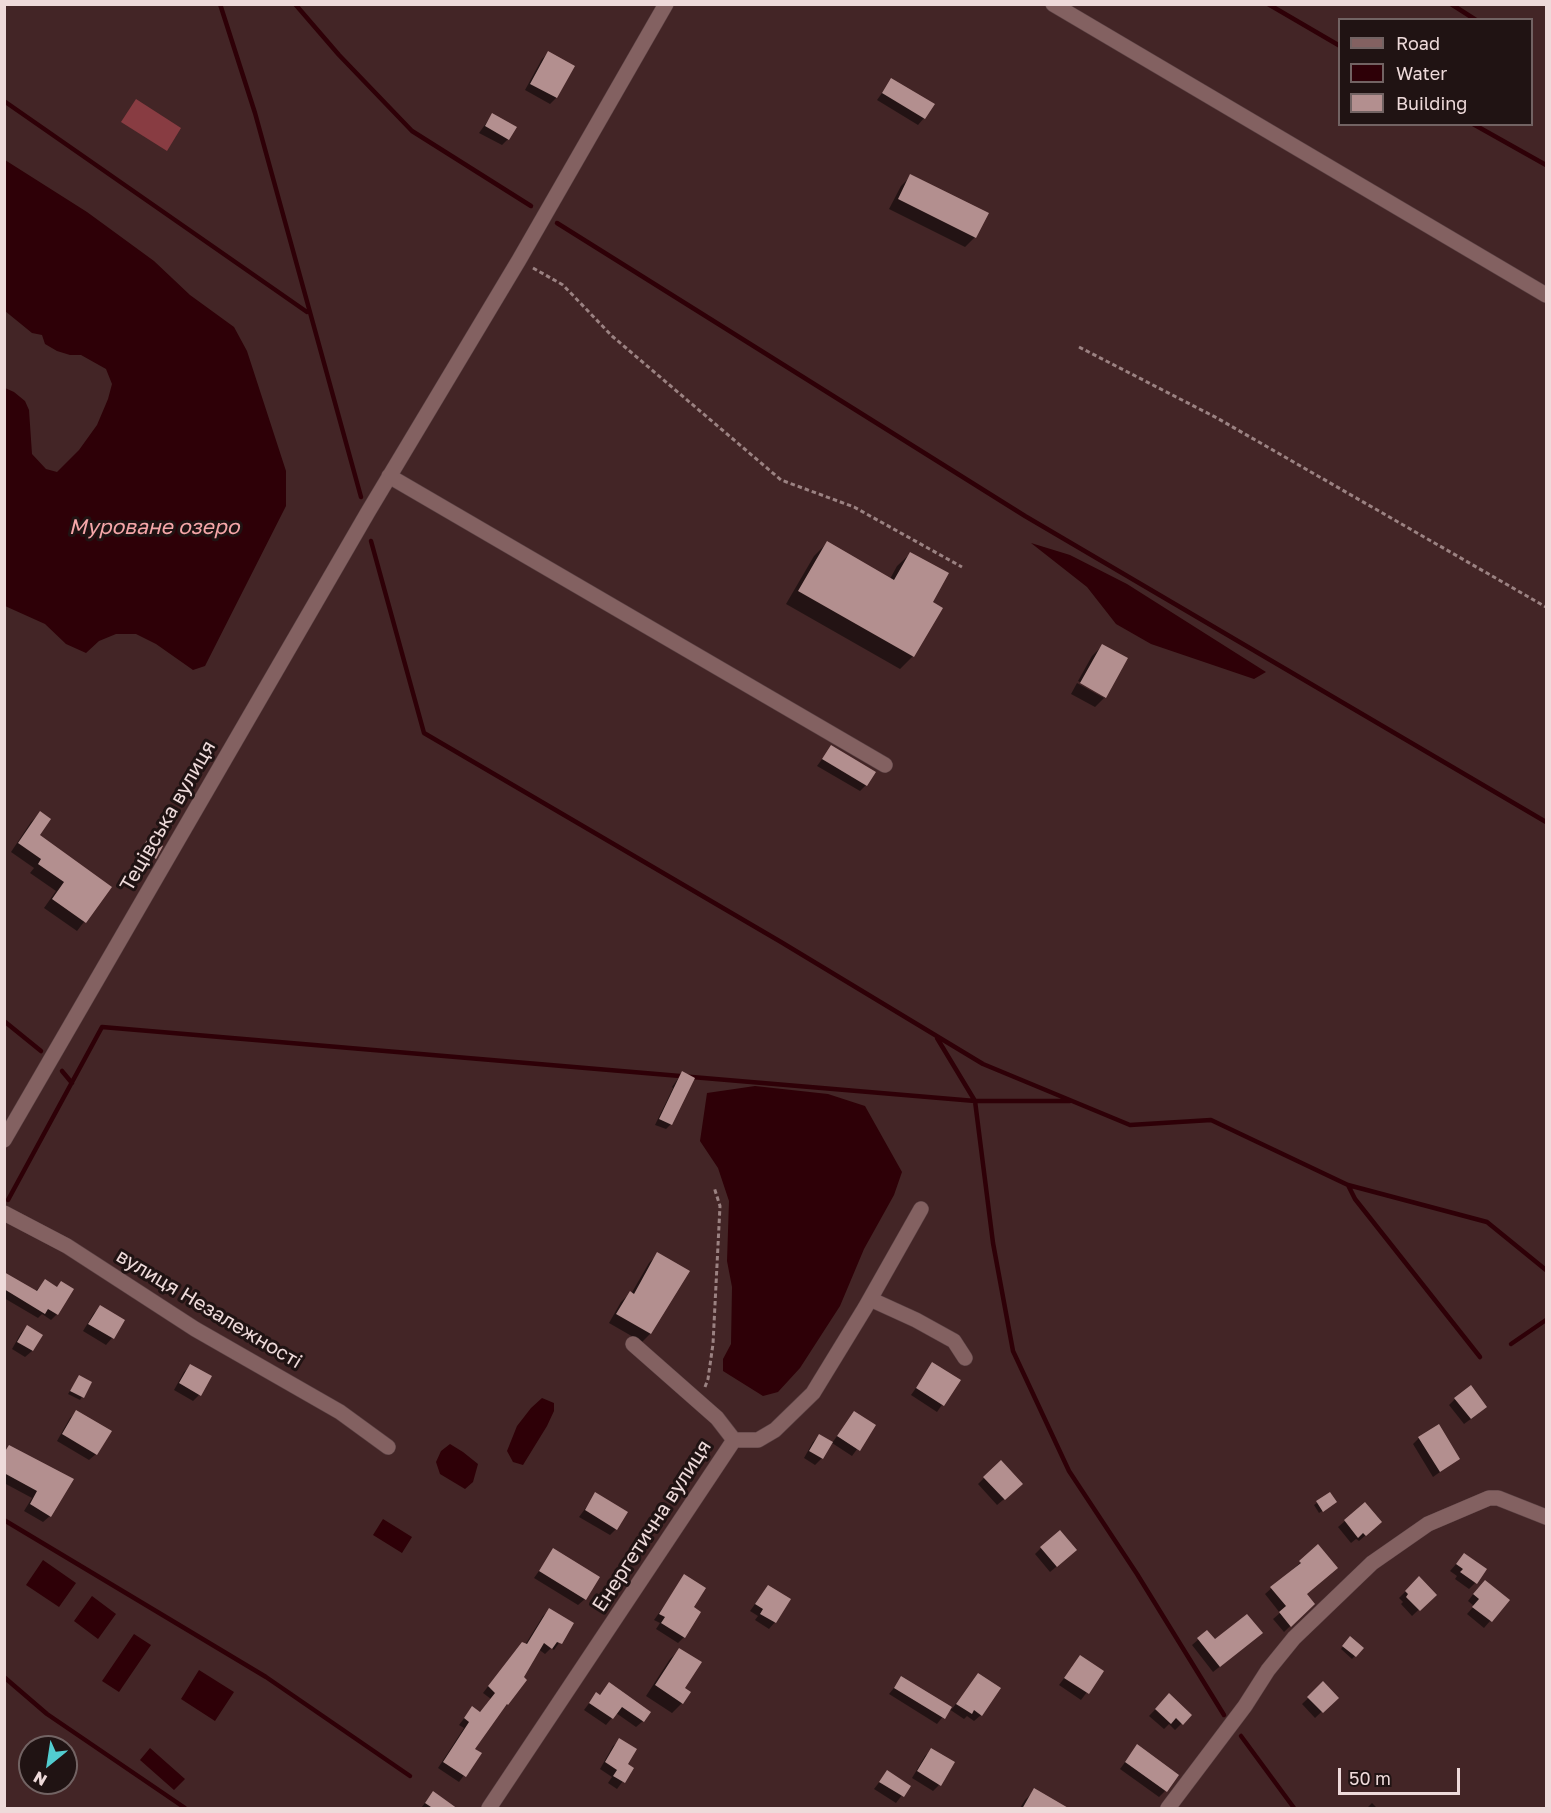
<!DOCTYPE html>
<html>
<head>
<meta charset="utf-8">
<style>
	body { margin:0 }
	#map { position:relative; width:1551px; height:1813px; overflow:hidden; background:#432526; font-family:"Golos Text",sans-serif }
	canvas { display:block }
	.frame { position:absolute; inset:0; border:6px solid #eedada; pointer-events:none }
	.legend { position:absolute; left:1338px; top:18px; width:195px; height:108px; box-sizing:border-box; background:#201313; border:2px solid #726363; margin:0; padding:8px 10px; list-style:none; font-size:18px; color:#eedada }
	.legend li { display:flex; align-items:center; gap:12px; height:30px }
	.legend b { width:30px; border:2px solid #726363 }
	.north { position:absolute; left:18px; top:1735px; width:60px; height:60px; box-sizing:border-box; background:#201313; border:2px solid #726363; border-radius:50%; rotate:210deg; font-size:16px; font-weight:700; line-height:24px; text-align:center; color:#eedada }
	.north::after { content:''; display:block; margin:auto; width:21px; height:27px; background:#52cdd0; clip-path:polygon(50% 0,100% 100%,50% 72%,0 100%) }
	.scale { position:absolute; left:1338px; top:1768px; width:122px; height:27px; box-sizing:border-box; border:3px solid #eedada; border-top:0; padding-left:8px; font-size:18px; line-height:21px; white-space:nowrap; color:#eedada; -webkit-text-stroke:4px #201313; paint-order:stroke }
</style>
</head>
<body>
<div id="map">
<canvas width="1551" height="1813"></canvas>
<div class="frame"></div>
<ul class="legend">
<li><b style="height:8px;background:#836161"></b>Road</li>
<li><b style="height:16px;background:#2e0007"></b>Water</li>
<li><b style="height:16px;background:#b38f8f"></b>Building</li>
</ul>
<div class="north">N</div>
<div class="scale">50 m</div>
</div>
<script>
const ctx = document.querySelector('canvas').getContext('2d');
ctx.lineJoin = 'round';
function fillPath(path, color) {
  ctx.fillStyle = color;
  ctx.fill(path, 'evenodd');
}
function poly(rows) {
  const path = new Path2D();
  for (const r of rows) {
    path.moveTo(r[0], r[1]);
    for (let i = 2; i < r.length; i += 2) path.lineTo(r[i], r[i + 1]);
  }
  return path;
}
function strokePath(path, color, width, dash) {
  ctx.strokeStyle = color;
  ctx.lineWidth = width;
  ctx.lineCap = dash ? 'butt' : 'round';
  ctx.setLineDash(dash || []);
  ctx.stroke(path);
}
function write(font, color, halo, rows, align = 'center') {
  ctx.font = font + ' "Golos Text",sans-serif';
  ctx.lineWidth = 6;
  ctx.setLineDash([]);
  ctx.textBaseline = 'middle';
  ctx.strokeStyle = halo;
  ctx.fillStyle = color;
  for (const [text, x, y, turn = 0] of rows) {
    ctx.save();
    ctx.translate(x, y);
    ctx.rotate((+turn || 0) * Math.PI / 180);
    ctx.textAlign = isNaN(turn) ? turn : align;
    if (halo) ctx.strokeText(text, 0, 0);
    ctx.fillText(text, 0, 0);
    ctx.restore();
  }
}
fillPath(poly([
	[136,99,181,128,167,151,121,122]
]), '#883c42');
fillPath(poly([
	[5,160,87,212,154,261,190,295,234,327,247,351,286,471,286,506,205,666,193,670,156,644,136,634,116,634,99,641,86,653,66,644,45,624,5,606,5,388,14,392,25,401,29,410,32,454,46,469,57,472,79,450,97,425,108,399,112,384,106,369,81,355,70,355,57,351,45,344,42,335,32,333,5,311],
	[1031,543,1070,555,1127,584,1266,672,1254,679,1151,644,1116,624,1087,587],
	[755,1086,828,1094,865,1106,902,1172,894,1195,864,1249,840,1306,800,1368,778,1392,763,1396,723,1371,723,1359,731,1344,732,1287,727,1261,729,1201,718,1168,700,1141,707,1093],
	[542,1398,554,1403,554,1411,547,1426,523,1465,513,1462,507,1451,517,1426,531,1408],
	[450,1444,463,1452,478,1464,473,1482,465,1489,440,1474,436,1462,441,1451],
	[383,1519,412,1537,402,1553,373,1535],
	[43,1560,76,1583,59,1607,26,1585],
	[92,1596,116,1614,98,1639,74,1621],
	[134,1634,151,1645,119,1692,102,1681],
	[199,1670,234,1692,215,1721,181,1699],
	[150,1748,185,1779,174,1790,140,1760]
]), '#2e0007');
fillPath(poly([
	[548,53,573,67,556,98,550,104,525,90,542,59],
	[892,79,924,118,918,125,877,100],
	[492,115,508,139,502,145,479,133],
	[911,176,975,237,965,247,889,209,901,186],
	[827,543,890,579,897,566,910,554,931,603,941,608,913,656,900,669,786,604,814,556],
	[1102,646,1105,697,1104,698,1104,695,1078,681,1092,656],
	[1077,683,1104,698,1095,707,1071,694],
	[831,747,866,785,860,791,817,766],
	[40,813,38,836,110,888,77,931,44,908,56,891,30,873,34,868,11,852,31,822],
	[149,839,155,858,148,864,136,856],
	[682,1073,671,1124,666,1129,655,1125,673,1088,672,1087],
	[658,1254,688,1272,650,1334,642,1342,609,1323,621,1302,630,1293,631,1294,649,1263],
	[4,1278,35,1292,45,1281,57,1314,51,1320,42,1314,38,1318,4,1298],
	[100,1307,123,1320,112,1338,106,1345,83,1331,94,1313],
	[27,1327,41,1335,32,1351,25,1357,12,1349,21,1333],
	[933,1364,959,1380,937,1412,911,1395],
	[190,1366,199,1395,193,1401,174,1390,184,1372],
	[79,1377,90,1383,80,1400,68,1394],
	[1455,1399,1479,1413,1464,1424,1449,1405],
	[77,1412,96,1454,89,1460,57,1441,70,1418],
	[854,1413,874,1426,852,1456,832,1443],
	[819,1436,830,1443,822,1458,815,1465,804,1458,813,1442],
	[1419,1438,1458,1459,1433,1477,1413,1444],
	[9,1447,72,1480,50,1516,43,1522,24,1511,32,1498,4,1483,4,1452],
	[984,1478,1015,1490,997,1505,978,1484],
	[596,1494,616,1529,610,1535,579,1517],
	[1330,1494,1332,1505,1319,1513,1314,1505],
	[1365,1504,1374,1528,1359,1541,1356,1539,1351,1543,1338,1527],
	[1318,1547,1306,1594,1313,1604,1284,1632,1273,1619,1280,1613,1265,1594],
	[1041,1548,1069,1556,1050,1572,1035,1554],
	[554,1550,585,1599,578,1605,534,1578],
	[1464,1555,1475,1583,1469,1589,1455,1579,1457,1576,1450,1571],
	[685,1576,692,1608,684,1637,678,1643,656,1629,660,1623,654,1620],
	[1419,1578,1434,1595,1412,1616,1401,1604,1403,1602,1399,1598],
	[768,1586,775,1622,769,1629,755,1620,758,1616,750,1611],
	[1478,1588,1508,1600,1484,1628,1467,1614,1474,1606,1468,1601],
	[549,1610,572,1624,554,1650,551,1648,545,1654,538,1649,507,1704,473,1749,480,1754,459,1782,438,1768,464,1728,459,1725,472,1708,479,1713,491,1699,483,1693,516,1650,525,1645,543,1616],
	[1207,1632,1215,1641,1254,1639,1213,1672,1192,1645],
	[1350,1638,1362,1648,1352,1659,1341,1649],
	[679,1650,683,1688,682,1703,672,1713,646,1696,670,1659],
	[1080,1657,1102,1672,1081,1700,1059,1685],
	[978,1674,981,1715,974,1721,967,1716,964,1719,949,1709,937,1724,889,1694,902,1678,952,1709],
	[609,1684,643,1721,636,1727,616,1713,606,1725,584,1710,596,1694,599,1696],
	[1323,1684,1336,1698,1315,1718,1302,1704],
	[1169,1695,1190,1715,1175,1730,1169,1724,1164,1729,1149,1716],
	[620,1740,626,1765,632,1769,617,1789,608,1783,612,1777,600,1769,613,1746],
	[1137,1746,1165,1791,1159,1797,1120,1769],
	[931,1750,939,1785,933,1791,912,1778,925,1756],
	[887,1772,909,1786,896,1803,874,1789],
	[1035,1790,1058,1808,1020,1808,1025,1800],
	[433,1793,455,1808,421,1808],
	[1372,1803,1377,1808,1367,1808]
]), '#0007');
strokePath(poly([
	[220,4,255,113,361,497],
	[295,4,339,55,412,131,531,206],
	[1268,4,1340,46],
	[1451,4,1476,20],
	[4,101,307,312],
	[1473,124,1546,165],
	[557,223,1025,516,1546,822],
	[371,541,424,733,781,942,983,1064,1130,1125,1211,1120,1348,1185,1487,1222,1546,1270],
	[4,1021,41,1051],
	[937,1038,975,1101,993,1243,1013,1351,1069,1471,1137,1574,1224,1715],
	[62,1071,72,1083],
	[1348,1185,1355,1199,1480,1357],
	[8,1200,102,1027,975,1101,1070,1101],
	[1511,1344,1546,1320],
	[4,1520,266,1677,410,1776],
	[4,1677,47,1714,185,1808],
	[1241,1736,1294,1808]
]), '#2e0007', 4.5);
fillPath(poly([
	[548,51,575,66,557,98,530,84],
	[891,78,935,104,925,119,882,93],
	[492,113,517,127,509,140,485,126],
	[910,174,989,213,976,238,898,199],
	[827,541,894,580,910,552,949,573,933,602,943,608,914,657,798,591],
	[1102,644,1128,658,1106,698,1080,683],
	[831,745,876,772,867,786,822,759],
	[40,811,51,819,40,835,112,887,86,923,52,899,64,882,38,864,41,859,18,843],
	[149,837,163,846,156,859,141,849],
	[682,1071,695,1078,672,1125,659,1119],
	[657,1252,690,1271,651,1334,616,1314,630,1291,634,1294],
	[4,1272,37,1291,45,1279,57,1287,61,1281,74,1289,58,1315,48,1309,45,1314,4,1289],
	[100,1305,125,1320,114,1339,88,1324],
	[27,1325,43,1335,33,1351,17,1342],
	[932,1362,961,1380,944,1406,916,1388],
	[190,1364,212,1376,201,1396,179,1383],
	[79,1375,92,1382,84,1398,70,1391],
	[1471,1385,1487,1407,1471,1419,1454,1398],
	[76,1410,112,1431,97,1455,62,1434],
	[854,1411,876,1425,860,1451,837,1436],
	[1439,1424,1460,1459,1440,1472,1418,1437],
	[819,1434,833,1442,823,1459,809,1451],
	[9,1445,74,1479,51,1517,30,1504,37,1491,4,1473,4,1453],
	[1001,1460,1023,1484,1005,1500,983,1477],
	[595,1492,628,1512,617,1530,585,1510],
	[1330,1492,1337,1502,1323,1512,1316,1501],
	[1365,1502,1382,1522,1366,1536,1363,1533,1358,1538,1344,1520],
	[1060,1530,1077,1550,1057,1567,1040,1547],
	[1318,1544,1338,1568,1307,1594,1315,1604,1291,1627,1279,1612,1286,1606,1270,1587,1301,1563,1299,1561],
	[553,1548,600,1577,586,1600,539,1571],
	[1464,1553,1487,1569,1477,1584,1460,1572,1463,1569,1456,1564],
	[684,1574,706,1588,694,1607,701,1612,685,1638,661,1623,665,1617,659,1614],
	[1419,1576,1437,1595,1420,1611,1406,1597,1408,1594,1405,1591],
	[1485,1580,1510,1600,1492,1622,1472,1607,1479,1599,1473,1594],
	[768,1585,791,1599,776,1623,760,1614,763,1609,755,1604],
	[549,1608,574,1623,562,1644,557,1642,552,1649,544,1643,524,1677,527,1680,508,1705,507,1704,475,1749,482,1753,466,1777,443,1762,469,1722,464,1718,472,1706,480,1712,495,1693,488,1686,522,1642,527,1644],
	[1247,1614,1263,1633,1220,1667,1197,1638,1207,1630,1215,1639],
	[1350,1636,1364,1648,1356,1657,1342,1646],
	[679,1648,702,1662,685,1688,691,1692,683,1704,655,1685],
	[1080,1655,1104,1671,1089,1694,1064,1678],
	[978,1673,1001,1688,982,1716,974,1710,972,1714,956,1704],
	[901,1676,952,1707,945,1719,894,1688],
	[1323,1681,1339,1698,1323,1713,1307,1697],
	[609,1682,651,1712,644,1722,622,1707,613,1719,589,1703,596,1692,600,1695],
	[1169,1693,1192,1715,1183,1725,1176,1718,1171,1724,1155,1709],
	[619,1738,637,1749,628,1764,634,1768,625,1783,613,1776,617,1770,605,1762],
	[1137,1744,1179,1775,1167,1792,1125,1762],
	[931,1748,955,1762,941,1786,917,1771],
	[887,1770,911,1786,904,1797,879,1782],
	[1034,1788,1070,1809,1022,1809],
	[433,1791,458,1809,434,1809,425,1803]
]), '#b38f8f');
const minor = poly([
	[1053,4,1546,295],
	[389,476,885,765],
	[4,1140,368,512,519,260,666,4],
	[4,1213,67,1246,195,1329,340,1412,388,1447],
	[870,1299,916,1320,954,1341,965,1358],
	[633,1344,717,1418,734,1440],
	[489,1808,734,1440,758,1440,775,1430,813,1393,865,1308,921,1209],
	[1168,1808,1245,1706,1268,1670,1294,1638,1372,1563,1428,1524,1489,1498,1498,1498,1546,1517]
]);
strokePath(minor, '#5b4244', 16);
strokePath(poly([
	[533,268,563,285,612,336,781,480,854,507,962,567],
	[1079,347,1217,418,1546,607],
	[705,1387,708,1379,713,1344,720,1206,714,1187]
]), '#9b8282', 3, [4.5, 3]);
strokePath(minor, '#836161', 15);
write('20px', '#eedada', '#201313', [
	["Тецівська вулиця",168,816,-60],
	["вулиця Незалежності",209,1309,31],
	["Енергетична вулиця",652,1526,-57]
]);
write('italic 21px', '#f5a6a8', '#201313', [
	["Муроване озеро",154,527]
]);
</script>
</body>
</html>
